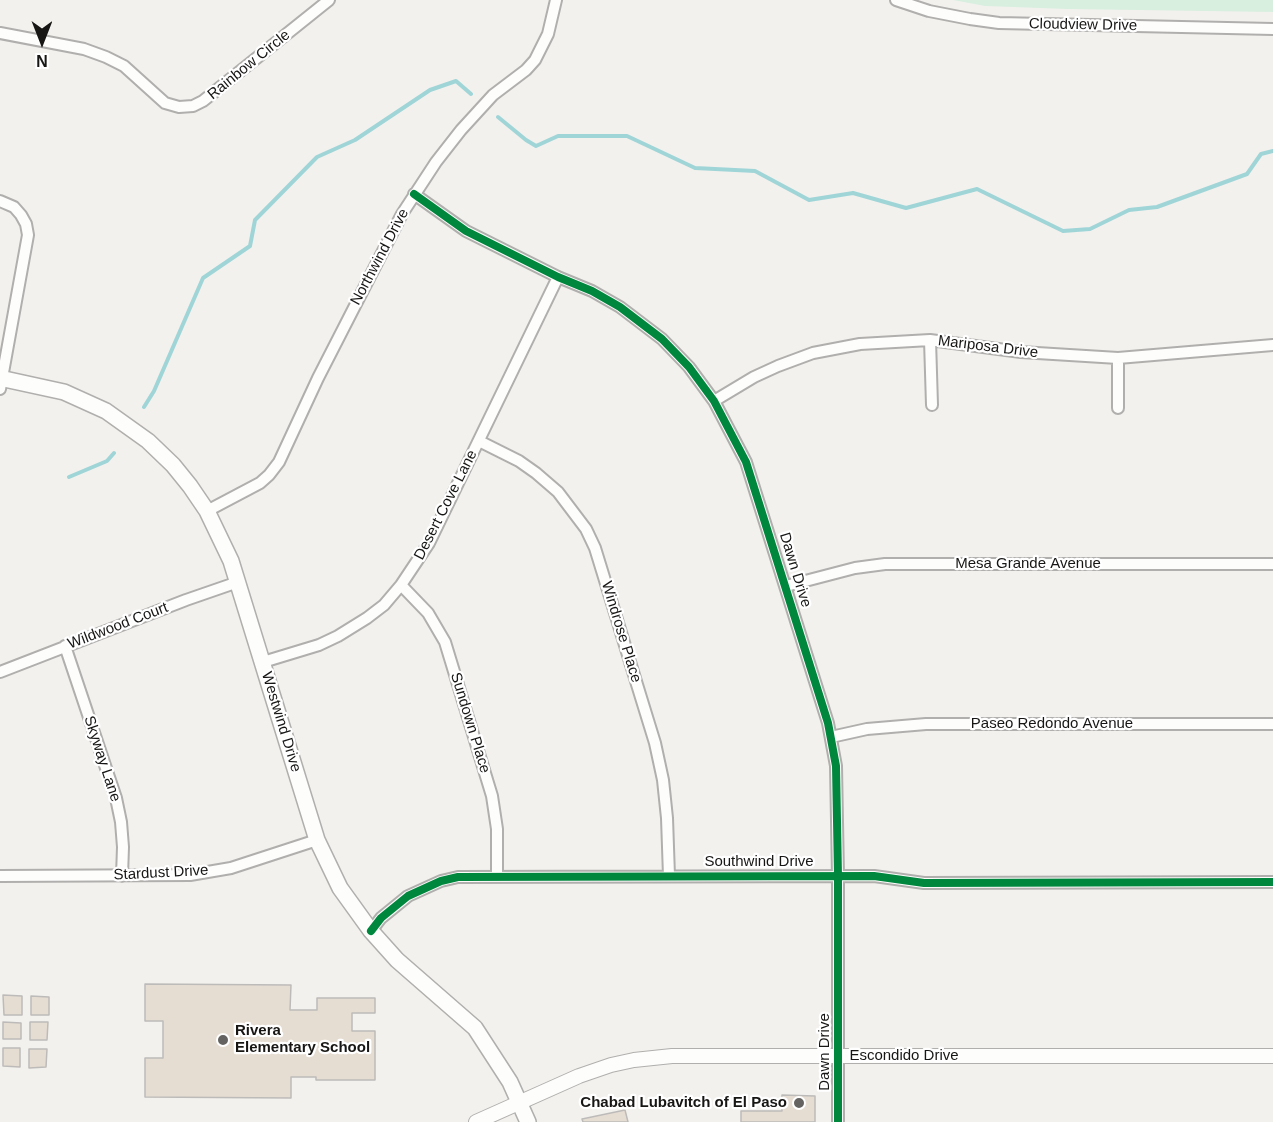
<!DOCTYPE html>
<html>
<head>
<meta charset="utf-8">
<style>
	body { margin:0 }
	#map { position:relative; width:1273px; height:1122px; overflow:hidden; background:#f3f1ee; font-family:Arial,sans-serif }
	canvas { display:block }
	.north { position:absolute; left:12px; top:12px; width:60px; height:60px; -webkit-text-stroke:4px #fff; paint-order:stroke; rotate:180deg; font-size:16px; font-weight:700; line-height:24px; text-align:center; color:#171615 }
	.north::after { content:''; display:block; margin:auto; width:21px; height:27px; background:#171615; clip-path:polygon(50% 0,100% 100%,50% 72%,0 100%) }
</style>
</head>
<body>
<div id="map">
<canvas width="1273" height="1122"></canvas>
<div class="north">N</div>
</div>
<script>
const ctx = document.querySelector('canvas').getContext('2d');
ctx.lineJoin = 'round';
function fillPath(path, color) {
  ctx.fillStyle = color;
  ctx.fill(path, 'evenodd');
}
function poly(rows) {
  const path = new Path2D();
  for (const r of rows) {
    path.moveTo(r[0], r[1]);
    for (let i = 2; i < r.length; i += 2) path.lineTo(r[i], r[i + 1]);
  }
  return path;
}
function strokePath(path, color, width, dash) {
  ctx.strokeStyle = color;
  ctx.lineWidth = width;
  ctx.lineCap = dash ? 'butt' : 'round';
  ctx.setLineDash(dash || []);
  ctx.stroke(path);
}
function write(font, color, halo, rows, align = 'center') {
  ctx.font = font + ' Arial,sans-serif';
  ctx.lineWidth = 4.5;
  ctx.setLineDash([]);
  ctx.textBaseline = 'middle';
  ctx.strokeStyle = halo;
  ctx.fillStyle = color;
  for (const [text, x, y, turn = 0] of rows) {
    ctx.save();
    ctx.translate(x, y);
    ctx.rotate((+turn || 0) * Math.PI / 180);
    ctx.textAlign = isNaN(turn) ? turn : align;
    if (halo) ctx.strokeText(text, 0, 0);
    ctx.fillText(text, 0, 0);
    ctx.restore();
  }
}
fillPath(poly([
	[953,0,1273,0,1273,12,1067,9,985,6]
]), '#d8efdf');
strokePath(poly([
	[498,117,526,140,536,146,558,136,627,136,695,168,755,171,809,200,853,193,906,208,977,189,1063,231,1090,229,1129,210,1157,207,1247,174,1261,154,1273,151],
	[144,407,154,391,203,278,250,246,255,220,317,157,355,140,430,90,456,81,471,94],
	[69,477,107,461,114,453]
]), '#a0d5d8', 4);
const building = poly([
	[145,984,291,985,290,1010,317,1010,317,998,375,998,375,1013,352,1013,352,1031,375,1031,375,1080,316,1080,316,1077,291,1077,291,1098,145,1097,145,1058,163,1058,163,1021,145,1021,145,984],
	[3,995,22,996,22,1015,4,1015,3,995],
	[31,996,49,997,49,1015,31,1015,31,996],
	[3,1022,21,1023,21,1039,3,1039,3,1022],
	[30,1022,48,1022,47,1040,30,1040,30,1022],
	[3,1048,20,1048,20,1067,3,1066,3,1048],
	[29,1049,47,1049,46,1067,29,1068,29,1049],
	[782,1095,815,1096,815,1122,741,1122,741,1111,782,1111,782,1095],
	[625,1110,628,1122,583,1122,582,1119,625,1110]
]);
fillPath(building, '#e6ddd2');
strokePath(building, '#bdbbb9', 1.5);
const minor = poly([
	[896,0,929,11,970,19,999,23,1273,29],
	[0,33,84,49,106,57,124,66,165,103,179,107,193,106,203,101,329,0],
	[414,194,466,231,558,277,592,291,620,307,662,339,689,367,714,401,746,462,828,723,836,766,838,876,838,1122],
	[0,201,14,207,21,215,26,224,28,235,0,389],
	[930,340,932,405],
	[1118,358,1118,408],
	[714,401,754,377,778,366,813,353,860,344,930,340,1021,352,1118,358,1273,345],
	[479,441,519,461,536,473,558,492,586,529,595,548,655,743,663,780,667,818,669,876],
	[207,511,260,483,269,475,279,462,318,378,402,214,436,162,461,130,493,95,526,70,535,60,548,34,556,0],
	[401,585,428,613,445,642,492,796,497,829,497,876],
	[786,586,855,568,885,564,1273,564],
	[65,646,116,798,121,822,123,847,122,876],
	[263,662,319,645,338,636,367,618,384,605,401,585,429,543,558,277],
	[0,672,186,600,238,582],
	[831,737,867,729,926,724,1273,724],
	[0,876,190,875,231,868,317,840],
	[371,931,381,918,408,896,441,881,458,877,874,876,924,883,1273,882]
]);
const tertiary = poly([
	[476,1122,579,1076,611,1065,634,1060,672,1056,1273,1056]
]);
const secondary = poly([
	[0,378,64,392,106,411,148,441,173,465,190,486,207,511,231,561,317,840,340,888,371,931,397,960,475,1028,510,1082,528,1122]
]);
strokePath(minor, '#b0afad', 14);
strokePath(tertiary, '#b0afad', 16);
strokePath(secondary, '#b0afad', 18);
strokePath(minor, '#fdfdfc', 10);
strokePath(tertiary, '#fdfdfc', 14);
strokePath(secondary, '#fdfdfc', 15);
strokePath(poly([
	[414,194,466,231,558,277,592,291,620,307,662,339,689,367,714,401,746,462,828,723,836,766,838,876,838,1122],
	[371,931,381,918,408,896,441,881,458,877,874,876,924,883,1273,882]
]), '#00873e', 8);
for (const [x, y, r, color] of [
	[223,1040,6,"#646361"],
	[799,1103,6,"#646361"]
]) {
  const dot = new Path2D();
  dot.arc(x, y, r, 0, 2 * Math.PI);
  ctx.fillStyle = color;
  ctx.fill(dot);
  strokePath(dot, '#fff', 2);
}
write('15px', '#171615', '#fff', [
	["Cloudview Drive",1083,25,1],
	["Rainbow Circle",249,65,-39],
	["Northwind Drive",380,257,-62],
	["Mariposa Drive",988,347,7],
	["Desert Cove Lane",446,505,-63],
	["Mesa Grande Avenue",1028,564],
	["Dawn Drive",795,570,73],
	["Wildwood Court",118,626,-21],
	["Windrose Place",621,632,73],
	["Westwind Drive",281,722,73],
	["Sundown Place",470,723,73],
	["Paseo Redondo Avenue",1052,724],
	["Skyway Lane",102,759,72],
	["Southwind Drive",759,862],
	["Stardust Drive",161,873,-3],
	["Dawn Drive",825,1052,-90],
	["Escondido Drive",904,1056]
]);
write('bold 15px', '#171615', '#fff', [
	["Rivera",235,1031],
	["Elementary School",235,1048],
	["Chabad Lubavitch of El Paso",787,1103,"right"]
], 'left');
</script>
</body>
</html>
